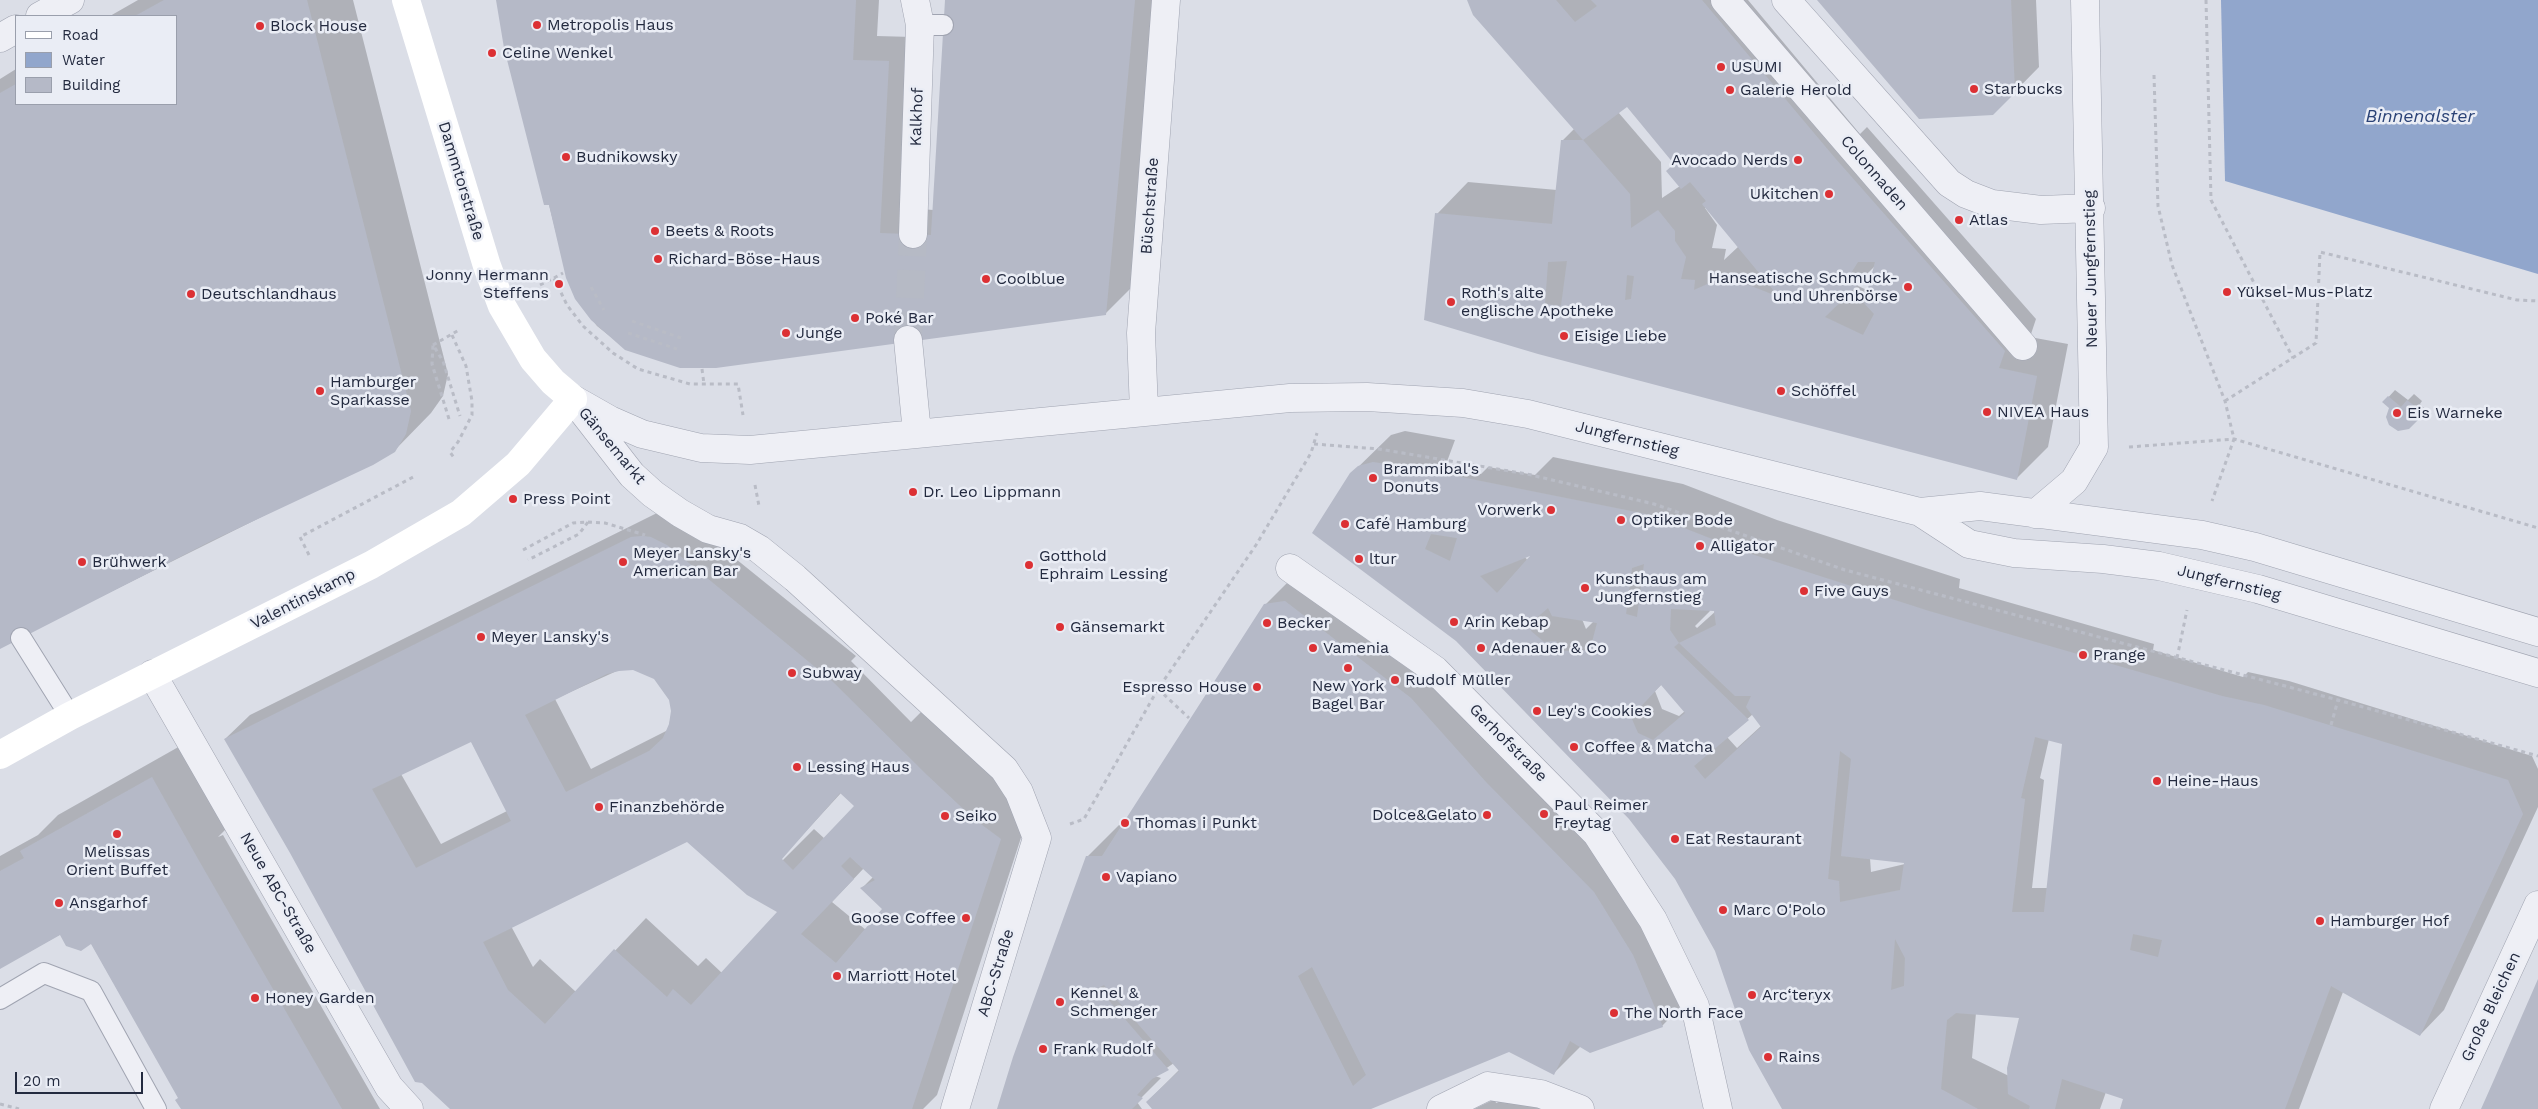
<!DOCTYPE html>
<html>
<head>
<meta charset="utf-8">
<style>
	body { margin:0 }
	#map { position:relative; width:2538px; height:1109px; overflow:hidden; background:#dbdee7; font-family:"Work Sans",sans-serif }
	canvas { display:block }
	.legend { position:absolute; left:15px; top:15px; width:162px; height:90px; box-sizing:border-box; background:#eaedf5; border:1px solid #9a9fac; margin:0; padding:6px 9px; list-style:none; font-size:15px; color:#232a3f }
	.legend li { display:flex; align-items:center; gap:10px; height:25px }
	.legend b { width:25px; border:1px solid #9a9fac }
	.scale { position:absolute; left:15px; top:1072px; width:128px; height:22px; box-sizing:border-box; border:2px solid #232a3f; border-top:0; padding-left:6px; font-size:15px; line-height:18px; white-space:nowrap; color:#232a3f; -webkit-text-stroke:4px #eaedf5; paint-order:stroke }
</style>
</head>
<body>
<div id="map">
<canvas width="2538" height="1109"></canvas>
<ul class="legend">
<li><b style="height:6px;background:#fff"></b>Road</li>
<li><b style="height:14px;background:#91a6cc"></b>Water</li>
<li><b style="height:14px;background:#b5b9c7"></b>Building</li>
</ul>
<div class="scale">20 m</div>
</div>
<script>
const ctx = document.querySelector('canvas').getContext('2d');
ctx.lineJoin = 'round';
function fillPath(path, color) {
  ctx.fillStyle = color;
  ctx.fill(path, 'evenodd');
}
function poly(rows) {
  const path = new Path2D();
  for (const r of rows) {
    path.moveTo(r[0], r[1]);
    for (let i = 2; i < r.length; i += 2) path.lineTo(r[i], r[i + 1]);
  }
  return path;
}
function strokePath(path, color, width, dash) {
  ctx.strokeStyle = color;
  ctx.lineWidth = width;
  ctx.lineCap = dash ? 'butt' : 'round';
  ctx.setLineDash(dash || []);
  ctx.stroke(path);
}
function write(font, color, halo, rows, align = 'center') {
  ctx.font = font + ' "Work Sans",sans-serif';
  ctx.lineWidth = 5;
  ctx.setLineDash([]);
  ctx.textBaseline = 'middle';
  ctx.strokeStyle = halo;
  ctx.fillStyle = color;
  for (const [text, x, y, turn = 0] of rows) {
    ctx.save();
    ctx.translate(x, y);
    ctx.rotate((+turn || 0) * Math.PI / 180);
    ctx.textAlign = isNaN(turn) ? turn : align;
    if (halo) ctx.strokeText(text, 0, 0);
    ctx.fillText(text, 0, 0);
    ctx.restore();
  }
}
fillPath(poly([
	[2221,0,2538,0,2538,274,2225,181]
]), '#91a6cc');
fillPath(poly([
	[138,0,353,0,448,374,443,396,431,413,394,451,0,647,0,79,16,69,16,104,176,104,176,16,110,16],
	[498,0,879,0,877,36,913,37,904,208,934,210,946,0,1163,0,1137,282,1105,314,626,349,597,326,576,298,567,277],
	[1468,0,1748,0,1860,134,1867,127,2036,319,2030,337,2068,344,2048,447,2016,479,1538,352,1437,214,1468,182,1557,190,1562,141,1575,128],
	[1627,106,1675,164,1680,186,1662,198,1661,162,1618,112],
	[1706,207,1739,246,1724,260,1726,249,1712,248,1717,225,1705,208],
	[1875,266,1869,291,1856,285],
	[1819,0,2036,0,2039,67,1993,114],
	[2395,390,2408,400,2414,394,2422,401,2420,404,2426,410,2408,428,2384,402],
	[1405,431,1455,440,1445,467,1481,474,1488,467,1535,475,1553,457,1683,484,1777,520,1960,579,1959,588,2154,644,2153,650,2243,677,2248,672,2289,681,2532,756,2538,769,2538,807,2444,1010,2420,1035,2343,992,2299,1109,2122,1109,2124,1099,2106,1092,2100,1109,1784,1109,1716,950,1676,878,1630,818,1457,640,1351,474,1391,435],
	[1534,553,1528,561,1525,557],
	[1709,609,1717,610,1697,628,1695,626,1710,611],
	[1582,619,1594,621,1586,629],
	[1662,684,1685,711,1679,716,1662,709,1655,691],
	[1753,714,1761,726,1737,748,1727,737],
	[2049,739,2063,743,2048,888,2032,888,2044,780,2040,778],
	[1870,858,1906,862,1905,864,1871,872],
	[1976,1013,2020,1017,2009,1076,1972,1058],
	[657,513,684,517,856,656,851,661,911,722,923,710,1031,807,937,1095,923,1109,452,1109,292,853,225,739,250,715],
	[634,669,655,678,670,699,672,711,668,730,591,769,555,699,619,670],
	[471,741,507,811,441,844,401,774],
	[841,793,855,806,825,839,814,829,777,866,775,865],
	[688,839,779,911,722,973,706,958,698,966,646,918,576,992,540,959,533,967,511,926],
	[864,868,873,877,862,888,884,908,866,930,832,902],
	[1297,573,1430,679,1625,861,1693,994,1662,1026,1581,1046,1554,1073,1509,1051,1368,1109,1153,1109,1147,1102,1179,1070,1174,1063,1155,1076,1161,1078,1137,1102,1142,1109,999,1109,1087,857,1119,825,1124,825,1265,605],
	[189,741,234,821,218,837,223,835,380,1109,182,1109,179,1098,91,943,61,934,0,968,0,856,38,835,58,815],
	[1511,1097,1583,1109,1474,1109,1495,1099,1496,1103]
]), '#0003');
fillPath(poly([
	[164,0,307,0,411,411,406,434,395,452,373,465,211,541,0,649,0,93,16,84,16,104,176,104,176,16,135,16],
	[496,0,856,0,853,60,889,61,880,233,931,235,945,0,1135,0,1106,315,716,368,680,368,625,350,591,320,575,299,566,278,549,205,544,205,504,48],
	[1467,0,1556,0,1575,22,1597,6,1591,0,1702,0,1835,158,2005,351,1999,368,2037,376,2017,480,1538,354,1424,320,1435,213,1552,224,1561,140,1583,140,1630,194,1631,228,1658,210,1675,231,1675,241,1686,257,1681,279,1695,280,1694,290,1712,282,1713,271,1779,297,1702,204,1706,201,1690,182,1681,189,1666,171,1674,164,1627,107,1583,140,1473,15],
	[1567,261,1561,306,1545,304,1548,262],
	[1858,262,1875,262,1864,303,1874,314,1863,335,1825,317,1858,285,1849,276],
	[1627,275,1634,276,1631,299,1625,300],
	[1817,0,2011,0,2015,93,1993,115,1919,119],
	[2388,396,2401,407,2407,400,2417,408,2414,411,2421,417,2409,429,2398,431,2389,425,2386,417,2389,408,2382,402],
	[1373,462,1441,473,1651,515,1745,552,1929,611,2222,696,2264,705,2508,780,2523,814,2420,1036,2331,986,2285,1109,2120,1109,2123,1099,2062,1079,2055,1109,2029,1109,2030,1106,2008,1094,2007,1068,2019,1018,1956,1013,1947,1020,1941,1089,1978,1109,1782,1109,1749,1050,1715,951,1675,879,1629,819,1456,641,1312,533,1350,473,1358,466],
	[1431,534,1457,538,1450,561,1425,549],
	[1530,556,1497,593,1480,576],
	[1644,564,1637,617,1626,614,1632,568],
	[1548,608,1552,616,1597,623,1590,650,1562,651,1556,641,1544,642,1531,631,1534,620],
	[1671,609,1714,611,1716,625,1679,643,1670,630],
	[1679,643,1735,696,1751,696,1746,707,1761,727,1705,779,1694,766,1749,720,1674,647],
	[1661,685,1685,713,1653,740,1638,733,1631,717],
	[2035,737,2062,744,2044,912,2012,912,2025,799,2021,798],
	[1840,751,1851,759,1841,856,1904,863,1900,890,1840,902,1839,881,1828,879],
	[2133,934,2162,940,2158,957,2130,950],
	[1895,939,1905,958,1904,986,1891,990],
	[642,536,651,537,667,545,832,681,927,775,974,819,1001,839,912,1109,450,1109,422,1083,415,1082,290,853,224,739,631,537],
	[633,670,654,679,669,700,671,711,669,724,663,738,649,751,566,792,525,715,607,674,619,671],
	[471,742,511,821,416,868,372,789],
	[840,793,854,806,793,870,782,859],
	[687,842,747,895,777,912,691,1005,673,989,667,997,614,949,545,1024,508,990,483,942],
	[850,857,875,880,860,888,882,909,836,963,801,934,854,879,841,866],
	[1285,601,1411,698,1486,782,1594,892,1633,955,1663,1027,1590,1053,1570,1041,1554,1075,1509,1052,1371,1109,1152,1109,1146,1102,1179,1071,1104,985,1098,988,1169,1070,1152,1079,1137,1095,1143,1098,1132,1109,997,1109,1013,1057,1086,856,1102,856,1264,604],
	[1312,967,1366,1075,1353,1086,1298,976],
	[152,777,198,859,342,1109,181,1109,175,1100,178,1098,91,944,81,951,66,946,60,935,0,969,0,871,24,858,20,851],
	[2538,979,2538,1109,2481,1109,2493,1082]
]), '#b5b9c7');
strokePath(poly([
	[908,340,913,234]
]), '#b6bac5', 28, [28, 14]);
const lane = poly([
	[920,25,943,25],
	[21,638,70,716],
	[0,999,44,973,91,991,156,1109]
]);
const street = poly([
	[1725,0,2023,346],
	[1786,0,1949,183,1966,194,1992,204,2041,210,2091,208],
	[40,16,70,0],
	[0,38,16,29],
	[913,234,920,25,915,0],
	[908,340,917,433],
	[573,399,610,420,642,434,701,448,750,450,1290,398,1367,397,1463,403,1528,414,1920,512,1969,544,2014,553,2103,559,2159,566,2258,589,2538,673],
	[580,408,632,475,653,494,680,513,708,529,740,538,759,549,795,578,1004,769,1019,792,1037,838,955,1109],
	[1144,411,1141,333,1166,0],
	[1920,512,1980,506,2202,535,2255,547,2538,632],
	[2035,514,2074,481,2094,447,2085,0],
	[1290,568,1435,670,1597,834,1653,920,1695,1006,1718,1109],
	[152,674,389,1087,409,1109],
	[1441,1109,1488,1086,1541,1094,1580,1109],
	[2444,1109,2538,905]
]);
strokePath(lane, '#a0a4b1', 22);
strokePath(street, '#a0a4b1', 29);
strokePath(poly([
	[2206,0,2211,200,2293,358],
	[2154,75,2158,206,2172,265,2225,401,2234,439,2212,501],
	[554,278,563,273],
	[540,285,554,278,567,305,583,326,613,353,638,369,690,384,738,384,743,415],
	[591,287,604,310],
	[632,321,681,338],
	[628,333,677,349],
	[452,335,466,366,472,401,472,415,458,442,450,452,455,459],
	[433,345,459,330],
	[702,369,704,384],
	[2225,401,2316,343,2320,252,2517,300,2538,301],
	[449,419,432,364,433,345,443,361,460,416],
	[1314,444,1379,449,1527,474,1654,504,1845,570,2338,700,2538,756],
	[2129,447,2234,439,2538,528],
	[755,485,759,506],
	[588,522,605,523,645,535],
	[523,550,573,523,588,522,579,534,528,560],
	[309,555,300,537,415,476],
	[705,567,716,575,720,569],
	[2177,658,2187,610],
	[1158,689,1189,718],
	[2331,725,2338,700],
	[1070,824,1084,819,1158,689,1256,545,1311,453,1317,433],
	[0,1104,19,1109]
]), '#b9bcc6', 3, [4, 4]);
strokePath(lane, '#eeeff5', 20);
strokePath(street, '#eeeff5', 28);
strokePath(poly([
	[0,755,70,716,371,565,461,513,518,464,573,399,553,382,533,359,502,306,487,266,406,0]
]), '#fff', 28);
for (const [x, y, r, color] of [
	[537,25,5,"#dc3034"],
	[260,26,5,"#dc3034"],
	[492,53,5,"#dc3034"],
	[1721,67,5,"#dc3034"],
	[1974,89,5,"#dc3034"],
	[1730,90,5,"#dc3034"],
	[566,157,5,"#dc3034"],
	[1798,160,5,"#dc3034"],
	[1829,194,5,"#dc3034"],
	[1959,220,5,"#dc3034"],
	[655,231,5,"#dc3034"],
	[658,259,5,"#dc3034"],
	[986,279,5,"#dc3034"],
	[559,284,5,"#dc3034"],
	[1908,287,5,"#dc3034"],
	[2227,292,5,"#dc3034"],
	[191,294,5,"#dc3034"],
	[1451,302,5,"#dc3034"],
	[855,318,5,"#dc3034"],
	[786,333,5,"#dc3034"],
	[1564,336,5,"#dc3034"],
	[320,391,5,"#dc3034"],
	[1781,391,5,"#dc3034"],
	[1987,412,5,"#dc3034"],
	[2397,413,5,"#dc3034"],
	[1373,478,5,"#dc3034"],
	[913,492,5,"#dc3034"],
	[513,499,5,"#dc3034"],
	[1551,510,5,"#dc3034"],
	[1621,520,5,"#dc3034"],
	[1345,524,5,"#dc3034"],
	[1700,546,5,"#dc3034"],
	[1359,559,5,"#dc3034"],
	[82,562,5,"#dc3034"],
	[623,562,5,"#dc3034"],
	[1029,565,5,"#dc3034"],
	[1585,588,5,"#dc3034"],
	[1804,591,5,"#dc3034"],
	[1454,622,5,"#dc3034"],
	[1267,623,5,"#dc3034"],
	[1060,627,5,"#dc3034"],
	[481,637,5,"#dc3034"],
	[1313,648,5,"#dc3034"],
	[1481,648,5,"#dc3034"],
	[2083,655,5,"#dc3034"],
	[1348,668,5,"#dc3034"],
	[792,673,5,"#dc3034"],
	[1395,680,5,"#dc3034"],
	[1257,687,5,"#dc3034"],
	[1537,711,5,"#dc3034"],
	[1574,747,5,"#dc3034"],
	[797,767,5,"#dc3034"],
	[2157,781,5,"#dc3034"],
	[599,807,5,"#dc3034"],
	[1544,814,5,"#dc3034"],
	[1487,815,5,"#dc3034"],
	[945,816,5,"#dc3034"],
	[1125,823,5,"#dc3034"],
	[117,834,5,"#dc3034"],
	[1675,839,5,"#dc3034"],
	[1106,877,5,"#dc3034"],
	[59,903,5,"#dc3034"],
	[1723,910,5,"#dc3034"],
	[966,918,5,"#dc3034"],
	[2320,921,5,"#dc3034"],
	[837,976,5,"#dc3034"],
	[1752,995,5,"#dc3034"],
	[255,998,5,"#dc3034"],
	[1060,1002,5,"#dc3034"],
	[1614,1013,5,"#dc3034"],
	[1043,1049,5,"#dc3034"],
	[1768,1057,5,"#dc3034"]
]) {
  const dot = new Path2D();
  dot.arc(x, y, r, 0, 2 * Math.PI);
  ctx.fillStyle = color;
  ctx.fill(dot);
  strokePath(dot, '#eaedf5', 2);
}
write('16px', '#232a3f', '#eaedf5', [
	["Metropolis Haus",547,25],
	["Block House",270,26],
	["Celine Wenkel",502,53],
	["USUMI",1731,67],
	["Starbucks",1984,89],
	["Galerie Herold",1740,90],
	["Budnikowsky",576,157],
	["Avocado Nerds",1788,160,"right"],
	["Ukitchen",1819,194,"right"],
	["Atlas",1969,220],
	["Beets & Roots",665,231],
	["Richard-Böse-Haus",668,259],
	["Jonny Hermann",549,275,"right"],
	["Steffens",549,293,"right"],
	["Hanseatische Schmuck-",1898,278,"right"],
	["und Uhrenbörse",1898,296,"right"],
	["Coolblue",996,279],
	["Yüksel-Mus-Platz",2237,292],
	["Roth's alte",1461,293],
	["englische Apotheke",1461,311],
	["Deutschlandhaus",201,294],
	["Poké Bar",865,318],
	["Junge",796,333],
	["Eisige Liebe",1574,336],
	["Hamburger",330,382],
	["Sparkasse",330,400],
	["Schöffel",1791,391],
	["NIVEA Haus",1997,412],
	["Eis Warneke",2407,413],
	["Brammibal's",1383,469],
	["Donuts",1383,487],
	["Dr. Leo Lippmann",923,492],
	["Press Point",523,499],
	["Vorwerk",1541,510,"right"],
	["Optiker Bode",1631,520],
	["Café Hamburg",1355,524],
	["Alligator",1710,546],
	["Meyer Lansky's",633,553],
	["American Bar",633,571],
	["Gotthold",1039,556],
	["Ephraim Lessing",1039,574],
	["ltur",1369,559],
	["Brühwerk",92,562],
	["Kunsthaus am",1595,579],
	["Jungfernstieg",1595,597],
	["Five Guys",1814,591],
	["Arin Kebap",1464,622],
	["Becker",1277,623],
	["Gänsemarkt",1070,627],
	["Meyer Lansky's",491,637],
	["Vamenia",1323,648],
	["Adenauer & Co",1491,648],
	["Prange",2093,655],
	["Subway",802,673],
	["Rudolf Müller",1405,680],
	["New York",1348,686,"center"],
	["Bagel Bar",1348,704,"center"],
	["Espresso House",1247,687,"right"],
	["Ley's Cookies",1547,711],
	["Coffee & Matcha",1584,747],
	["Lessing Haus",807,767],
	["Heine-Haus",2167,781],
	["Paul Reimer",1554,805],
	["Freytag",1554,823],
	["Finanzbehörde",609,807],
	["Dolce&Gelato",1477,815,"right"],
	["Seiko",955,816],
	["Thomas i Punkt",1135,823],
	["Eat Restaurant",1685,839],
	["Melissas",117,852,"center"],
	["Orient Buffet",117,870,"center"],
	["Vapiano",1116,877],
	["Ansgarhof",69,903],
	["Marc O'Polo",1733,910],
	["Goose Coffee",956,918,"right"],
	["Hamburger Hof",2330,921],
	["Marriott Hotel",847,976],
	["Kennel &",1070,993],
	["Schmenger",1070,1011],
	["Arc‘teryx",1762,995],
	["Honey Garden",265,998],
	["The North Face",1624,1013],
	["Frank Rudolf",1053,1049],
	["Rains",1778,1057]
], 'left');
write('16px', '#232a3f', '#eaedf5', [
	["Kalkhof",917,117,-88],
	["Colonnaden",1874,173,49],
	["Dammtorstraße",461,181,73],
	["Büschstraße",1150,206,-86],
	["Neuer Jungfernstieg",2091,269,-91],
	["Jungfernstieg",1627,439,14],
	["Gänsemarkt",612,446,50],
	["Jungfernstieg",2229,583,14],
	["Valentinskamp",303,599,-27],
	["Gerhofstraße",1508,743,45],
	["Neue ABC-Straße",278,893,60],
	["ABC-Straße",996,973,-73],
	["Große Bleichen",2491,1007,-65]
]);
write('italic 18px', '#2a4276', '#eaedf5', [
	["Binnenalster",2420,117]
]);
</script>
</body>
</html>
